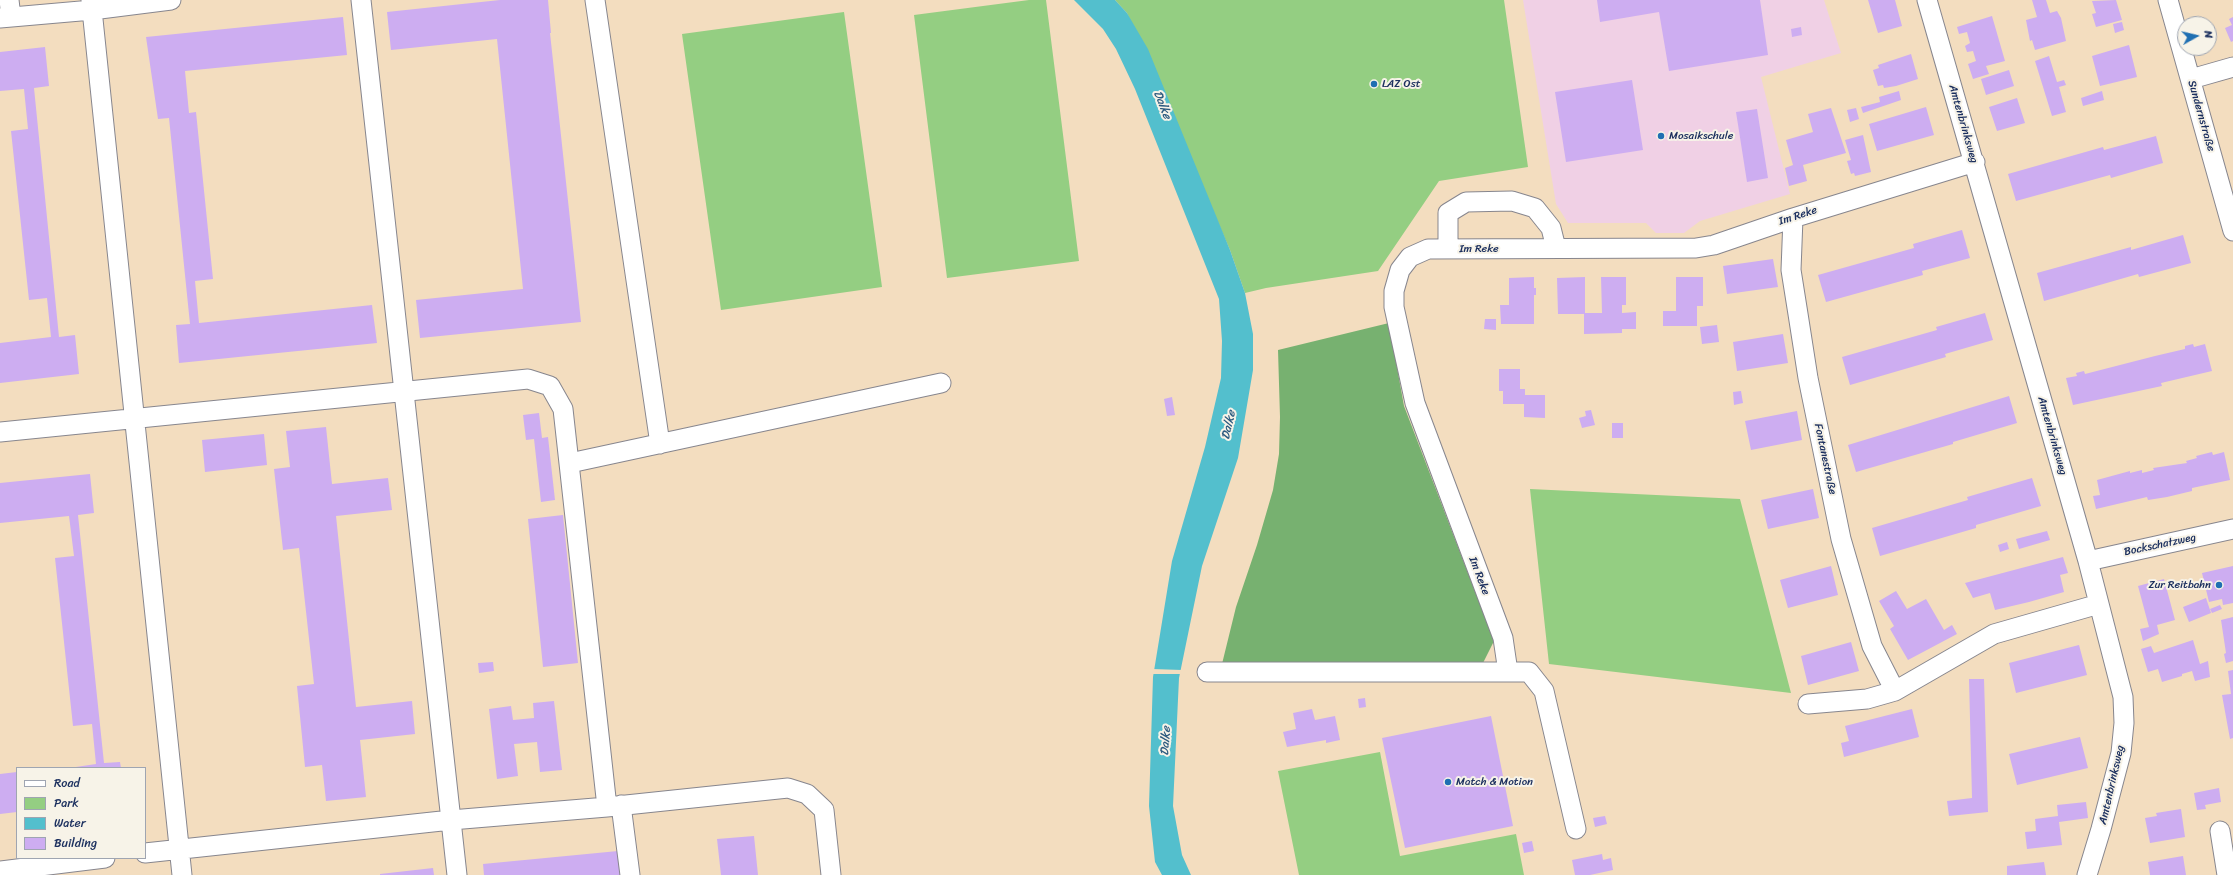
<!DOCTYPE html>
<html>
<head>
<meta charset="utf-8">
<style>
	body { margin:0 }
	#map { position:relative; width:2233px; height:875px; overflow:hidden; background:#f3ddbf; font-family:Sriracha,sans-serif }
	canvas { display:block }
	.legend { position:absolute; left:16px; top:767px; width:130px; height:92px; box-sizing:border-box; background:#f7f3e8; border:1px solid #9fa5b1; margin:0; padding:5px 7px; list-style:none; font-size:12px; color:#1b2f5e }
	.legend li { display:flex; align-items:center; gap:8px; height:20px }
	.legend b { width:20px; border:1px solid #9fa5b1 }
	.north { position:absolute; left:2177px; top:16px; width:40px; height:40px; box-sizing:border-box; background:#f7f3e8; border:1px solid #9fa5b1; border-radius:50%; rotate:82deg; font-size:11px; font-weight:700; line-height:16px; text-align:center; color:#1b2f5e }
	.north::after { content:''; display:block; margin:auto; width:14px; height:18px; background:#1f6fb2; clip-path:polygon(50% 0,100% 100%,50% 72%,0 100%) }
</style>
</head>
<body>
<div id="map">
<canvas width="2233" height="875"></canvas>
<ul class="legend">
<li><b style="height:5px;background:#fff"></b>Road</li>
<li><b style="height:11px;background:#94ce82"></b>Park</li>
<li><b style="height:11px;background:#53bfcd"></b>Water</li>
<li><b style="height:11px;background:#cdadf1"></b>Building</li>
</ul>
<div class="north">N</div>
</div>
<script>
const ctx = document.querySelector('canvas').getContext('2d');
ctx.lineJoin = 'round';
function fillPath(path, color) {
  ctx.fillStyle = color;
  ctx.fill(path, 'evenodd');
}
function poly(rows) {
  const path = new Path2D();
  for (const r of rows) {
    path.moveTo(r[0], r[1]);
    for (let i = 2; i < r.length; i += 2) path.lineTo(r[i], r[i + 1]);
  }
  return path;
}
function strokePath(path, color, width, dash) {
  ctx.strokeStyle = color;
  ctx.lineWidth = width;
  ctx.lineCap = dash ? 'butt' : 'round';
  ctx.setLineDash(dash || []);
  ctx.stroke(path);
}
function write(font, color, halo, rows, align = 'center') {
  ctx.font = font + ' Sriracha,sans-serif';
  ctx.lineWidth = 4;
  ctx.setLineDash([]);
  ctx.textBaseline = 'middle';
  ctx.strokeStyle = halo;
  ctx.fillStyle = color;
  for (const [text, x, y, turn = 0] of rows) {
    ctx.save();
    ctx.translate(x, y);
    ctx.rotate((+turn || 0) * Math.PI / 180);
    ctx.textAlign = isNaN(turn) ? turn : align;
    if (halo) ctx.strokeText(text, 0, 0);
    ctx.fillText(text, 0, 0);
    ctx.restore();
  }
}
fillPath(poly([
	[1523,0,1824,0,1841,53,1761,77,1790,194,1700,221,1684,233,1656,233,1646,223,1568,223,1556,204]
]), '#f0d0e5');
fillPath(poly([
	[1029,0,1046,0,1079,261,947,278,914,15],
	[1115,0,1504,0,1528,167,1439,181,1378,271,1266,288,1245,293,1230,250,1127,13],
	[844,12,882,287,721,310,682,34],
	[1530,489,1740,499,1791,693,1549,664],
	[1380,752,1400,856,1516,834,1524,875,1299,875,1278,771]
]), '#94ce82');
fillPath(poly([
	[1389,323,1404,406,1494,641,1482,665,1221,668,1236,607,1257,545,1273,490,1279,454,1280,417,1278,350]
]), '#77b170');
fillPath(poly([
	[1074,0,1115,0,1127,13,1148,49,1230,250,1245,293,1253,334,1253,370,1238,458,1202,566,1179,678,1173,806,1182,855,1191,875,1162,875,1155,862,1149,806,1153,677,1172,561,1205,447,1221,378,1222,341,1219,299,1135,89,1116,49,1103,29]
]), '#53bfcd');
fillPath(poly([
	[1152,669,1182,670,1181,674,1152,674]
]), '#f3ddbf');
fillPath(poly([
	[500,0,548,0,551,33,550,33,581,322,420,338,416,300,523,289,497,39,391,50,387,12],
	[1597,0,1760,0,1768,55,1669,71,1659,12,1600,22],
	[1868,0,1895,0,1902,26,1878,33],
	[2032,0,2046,0,2050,13,2057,11,2061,18,2066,41,2035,50,2032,40,2030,41,2026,20,2037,17],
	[2116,0,2122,20,2096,27,2092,14,2096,13,2092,1],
	[1992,16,2005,61,1986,66,1989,74,1973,79,1968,64,1976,61,1973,51,1967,52,1965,46,1970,43,1967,32,1959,34,1957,27],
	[343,17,347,55,185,71,189,113,196,112,213,279,195,281,199,323,372,305,377,343,179,363,176,325,190,324,169,118,158,119,146,37],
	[2233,17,2233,41,2231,42,2225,28,2232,25,2229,19],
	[2122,22,2124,30,2115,33,2113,24],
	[1801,27,1802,35,1792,37,1791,29],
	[2129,45,2137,77,2100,86,2092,56],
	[45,47,49,86,34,88,55,297,59,337,75,335,79,374,0,383,0,343,51,337,47,298,29,300,11,131,28,129,24,89,0,91,0,52],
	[1911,54,1918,79,1896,86,1884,88,1883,85,1878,86,1873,70,1879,68,1878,65],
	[2049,56,2057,82,2064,80,2066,85,2059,87,2066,112,2052,116,2035,61],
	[2009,70,2014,86,1986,95,1981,79],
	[1632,80,1643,150,1566,162,1555,92],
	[1899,91,1901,100,1863,113,1861,107,1880,102,1879,97],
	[2102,91,2104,100,2083,106,2081,98],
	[2017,98,2025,123,1997,131,1989,107],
	[1926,107,1934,135,1877,151,1869,124],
	[1831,108,1846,153,1803,165,1807,181,1789,186,1785,168,1793,165,1786,140,1813,132,1808,114],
	[1856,108,1859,119,1850,122,1847,110],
	[1757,109,1768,178,1747,182,1736,112],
	[1863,135,1871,172,1855,176,1854,173,1851,174,1847,161,1851,160,1845,140],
	[2156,136,2163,163,2111,178,2110,175,2016,201,2008,174,2103,147,2104,150],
	[1962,230,1970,258,1922,271,1923,275,1826,302,1818,275,1914,248,1913,244],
	[2183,235,2191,263,2139,277,2138,274,2044,301,2037,273,2131,247,2131,250],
	[1773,259,1778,287,1727,294,1723,266],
	[1534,277,1534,288,1536,288,1536,295,1534,295,1534,324,1501,324,1500,305,1509,305,1509,278],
	[1585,277,1585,313,1602,313,1601,277,1626,277,1626,305,1622,305,1622,313,1636,312,1636,329,1622,329,1622,333,1584,334,1584,314,1558,314,1557,278],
	[1676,277,1703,277,1703,306,1697,306,1697,326,1663,326,1663,311,1676,311],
	[1985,313,1993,340,1945,354,1946,357,1850,385,1842,357,1937,330,1936,327],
	[1485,319,1496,319,1496,330,1484,329],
	[1717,325,1719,342,1702,344,1700,327],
	[1783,334,1788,363,1737,371,1733,342],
	[2193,344,2194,347,2205,344,2212,371,2161,383,2162,386,2073,405,2066,378,2077,376,2076,373,2084,371,2085,374,2155,356,2185,349,2185,346],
	[1499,369,1520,369,1520,389,1525,389,1525,395,1545,395,1545,418,1524,417,1524,404,1503,404,1503,391,1499,391],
	[1741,391,1743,403,1734,405,1733,392],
	[2009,396,2017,423,1953,442,1953,444,1856,472,1848,445],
	[1172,397,1175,415,1167,416,1164,399],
	[1591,410,1595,425,1582,428,1579,418,1586,416,1585,411],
	[1797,411,1802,440,1751,450,1745,421],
	[539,413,542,438,548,437,555,500,541,502,534,439,526,440,523,415],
	[1612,423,1623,423,1623,438,1612,438],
	[326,427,332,484,388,478,392,510,336,516,356,707,412,701,415,734,360,740,366,797,326,801,322,765,305,767,297,686,314,684,299,548,283,550,274,469,290,467,286,431],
	[264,434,267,465,205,472,202,440],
	[2212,452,2213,455,2224,452,2230,480,2192,488,2192,491,2167,497,2148,500,2147,497,2096,509,2093,496,2100,495,2097,480,2130,471,2130,473,2142,470,2142,473,2154,470,2153,468,2187,463,2186,461,2197,458,2196,456],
	[90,474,94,513,78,515,104,763,120,762,121,768,69,768,96,764,92,724,73,726,55,558,74,556,69,516,0,523,0,483],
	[2032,478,2041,506,1976,525,1976,528,1880,556,1872,528,1968,500,1967,497],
	[1813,489,1819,518,1768,529,1761,500],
	[563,515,578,663,543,667,528,519],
	[2047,531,2050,540,2019,549,2016,539],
	[2007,542,2009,549,2000,552,1998,545],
	[2063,557,2068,573,2060,575,2064,592,2029,602,1995,610,1990,593,1973,598,1965,583],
	[1831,566,1838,595,1788,608,1780,580],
	[2233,566,2233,603,2223,605,2222,599,2209,602,2202,573],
	[2164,579,2175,620,2157,625,2159,634,2143,641,2140,629,2149,627,2138,586],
	[1896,591,1907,609,1926,599,1944,630,1952,625,1957,634,1908,660,1890,629,1894,626,1879,601],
	[2206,598,2211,613,2189,622,2183,607],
	[2220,605,2222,609,2212,613,2210,609],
	[2233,617,2233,661,2226,663,2224,654,2226,653,2221,620],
	[2193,640,2200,664,2208,661,2210,677,2195,681,2192,671,2182,674,2182,676,2162,682,2158,669,2148,672,2141,649,2151,646,2154,653],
	[1851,642,1859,671,1808,685,1801,656],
	[2079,645,2087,675,2016,693,2009,663],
	[493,662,494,671,479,673,478,663],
	[2233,670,2233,738,2230,739,2222,695,2231,694,2228,671],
	[1969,679,1984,679,1988,812,1949,816,1947,801,1972,798],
	[1365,698,1366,707,1359,708,1358,699],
	[554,701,562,770,540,772,537,742,514,744,518,776,497,779,489,709,511,706,513,720,534,718,533,703],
	[1312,709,1315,720,1335,716,1340,740,1326,743,1326,740,1287,747,1283,732,1296,729,1293,713],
	[1912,709,1919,737,1844,757,1841,743,1849,741,1845,726],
	[1491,716,1513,826,1405,848,1382,738],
	[2080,737,2088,768,2017,785,2009,754],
	[17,772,17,812,0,814,0,774],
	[2219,788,2221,802,2205,805,2206,809,2197,810,2194,793],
	[2086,802,2088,818,2059,822,2062,845,2027,849,2025,832,2036,831,2035,819,2058,816,2057,805],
	[2181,809,2185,837,2150,843,2145,818,2157,816,2156,813],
	[1605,816,1607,824,1595,827,1593,818],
	[754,836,758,875,721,875,717,839],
	[1532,841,1534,851,1524,853,1522,843],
	[618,851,621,875,484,875,483,864],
	[1602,854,1603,860,1611,858,1613,870,1590,875,1575,875,1572,860],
	[2183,856,2186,875,2150,875,2148,862],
	[2044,862,2046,875,2007,875,2007,866],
	[433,868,434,875,380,875,380,874]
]), '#cdadf1');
const minor = poly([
	[9,0,11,17],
	[91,0,182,875],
	[361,0,457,875],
	[595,0,660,444],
	[1927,0,2088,561,2123,697,2124,723,2121,753,2101,829,2087,875],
	[2168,0,2233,231],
	[0,18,92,10,171,0],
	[2191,79,2233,67],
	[1793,218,1791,270,1798,314,1808,378,1841,539,1872,646,1895,691],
	[1448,249,1448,213,1466,202,1512,201,1535,208,1551,228,1556,248],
	[0,432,528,379,550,386,563,409,607,807],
	[570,463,941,383],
	[2088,561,2233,529],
	[1207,672,1529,672,1544,691,1576,829],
	[1508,672,1503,638,1415,403,1394,307,1394,291,1400,270,1410,257,1428,249,1696,248,1714,245,1793,218,1975,162],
	[1808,704,1867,699,1895,691,1994,634,2099,604],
	[621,805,630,875],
	[2220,831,2227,875],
	[145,853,451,820,607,807,788,788,807,794,824,810,831,875],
	[0,871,105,858]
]);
strokePath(minor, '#87868e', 21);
strokePath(minor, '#fff', 19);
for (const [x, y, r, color] of [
	[1374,84,4,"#1f6fb2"],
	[1661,136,4,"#1f6fb2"],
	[2219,585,4,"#1f6fb2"],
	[1448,782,4,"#1f6fb2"]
]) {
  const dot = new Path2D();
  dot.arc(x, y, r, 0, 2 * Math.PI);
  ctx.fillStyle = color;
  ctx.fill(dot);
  strokePath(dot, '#f7f3e8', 1.5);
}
write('11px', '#1b2f5e', '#f7f3e8', [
	["LAZ Ost",1382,84],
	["Mosaikschule",1669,136],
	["Zur Reitbahn",2211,585,"right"],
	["Match & Motion",1456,782]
], 'left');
write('11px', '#1b2f5e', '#f7f3e8', [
	["Sundernstraße",2201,116,74],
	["Amtenbrinksweg",1963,124,74],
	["Im Reke",1798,216,-18],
	["Im Reke",1479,249],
	["Amtenbrinksweg",2052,436,74],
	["Fontanestraße",1825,459,78],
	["Bockschatzweg",2160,545,-12],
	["Im Reke",1479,576,69],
	["Amtenbrinksweg",2112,785,-77]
]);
write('italic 12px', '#2c5a7f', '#f7f3e8', [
	["Dalke",1162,105,68],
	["Dalke",1229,425,-77],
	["Dalke",1166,741,-86]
]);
</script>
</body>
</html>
